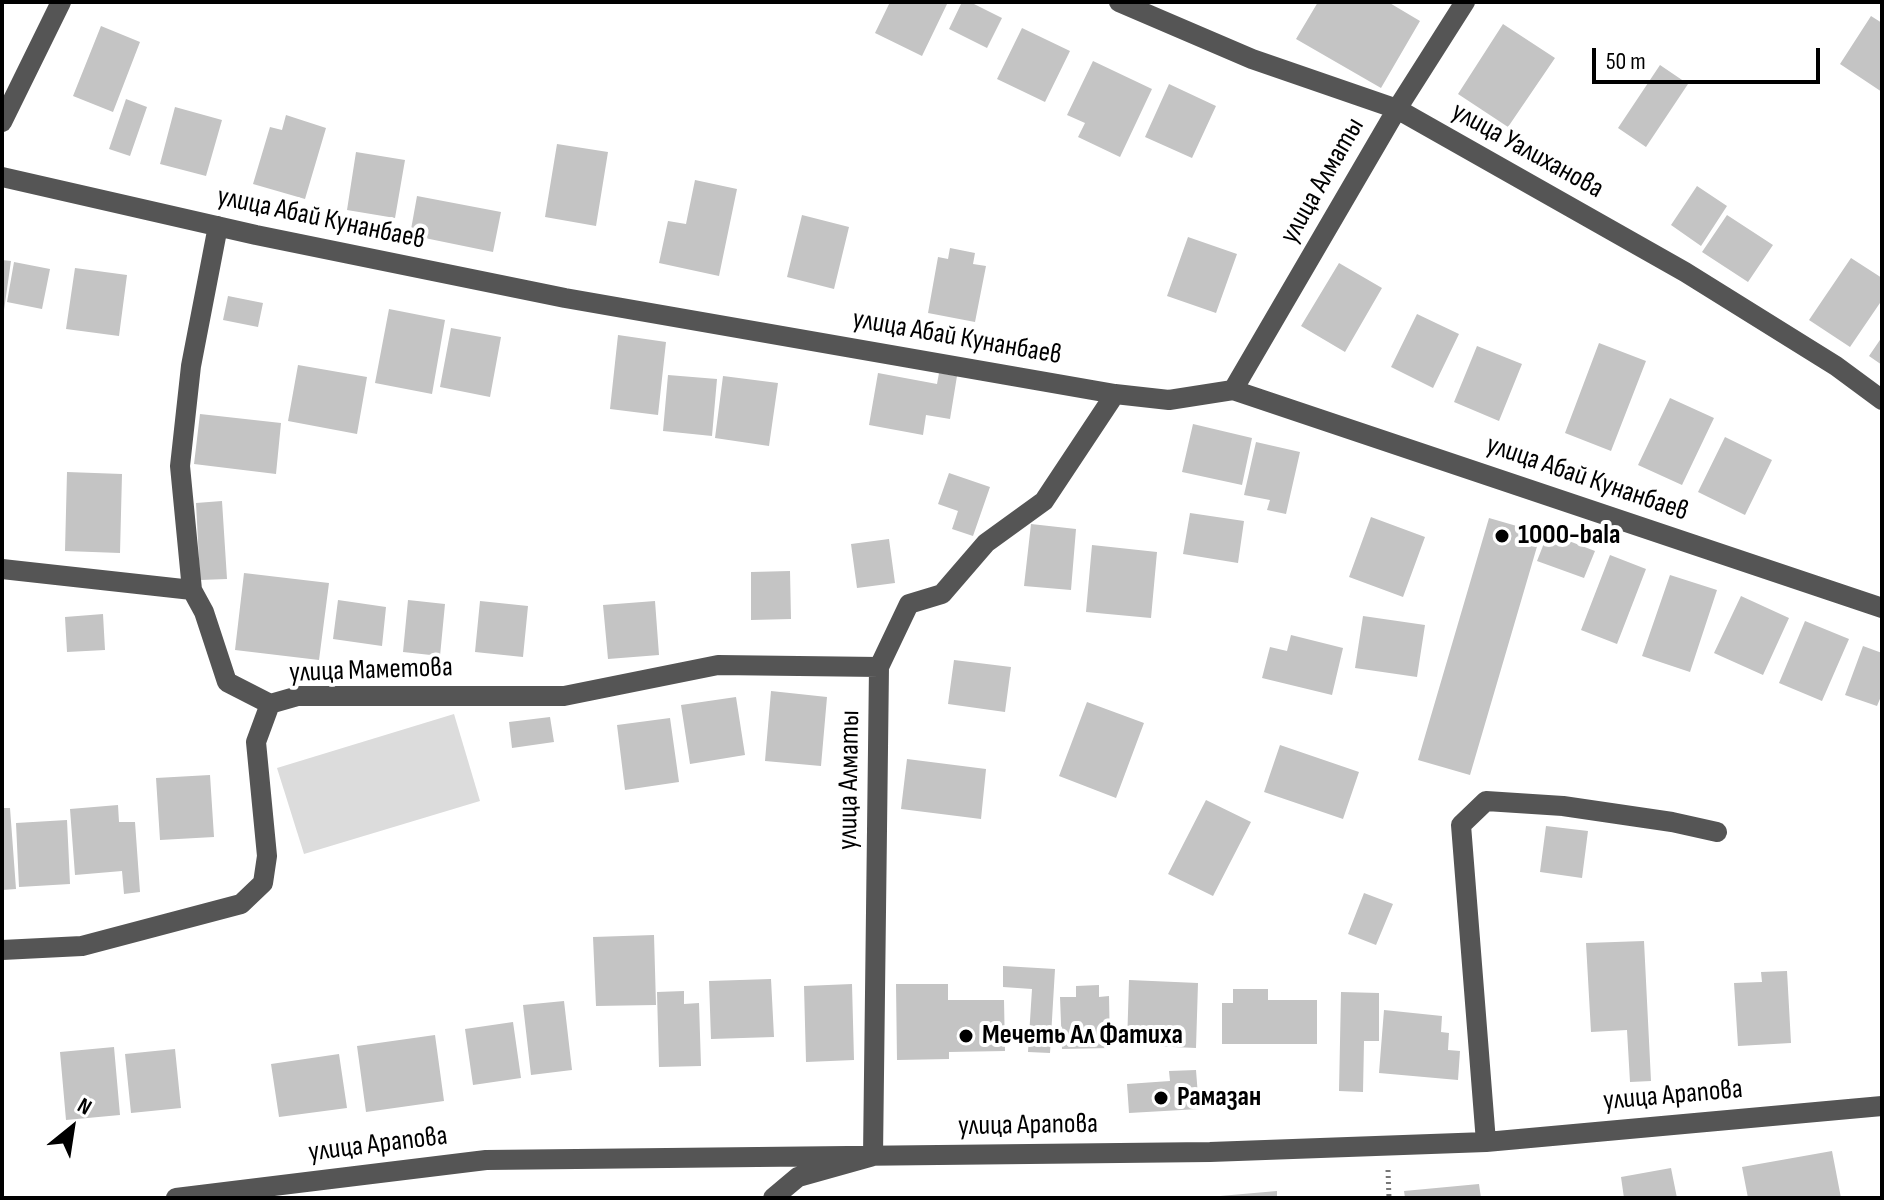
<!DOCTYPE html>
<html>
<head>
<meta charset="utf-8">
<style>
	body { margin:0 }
	#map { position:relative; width:1884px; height:1200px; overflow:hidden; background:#fff; font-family:"Sofia Sans Condensed",sans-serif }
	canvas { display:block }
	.frame { position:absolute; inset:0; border:4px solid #000; pointer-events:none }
	.north { position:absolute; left:32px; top:1088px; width:80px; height:80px; -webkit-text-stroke:6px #fff; paint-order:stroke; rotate:30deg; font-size:22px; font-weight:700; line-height:32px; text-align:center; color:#000 }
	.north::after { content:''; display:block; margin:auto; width:28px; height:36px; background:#000; clip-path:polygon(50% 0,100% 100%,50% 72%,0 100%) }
	.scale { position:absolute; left:1592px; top:48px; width:228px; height:36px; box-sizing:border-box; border:4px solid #000; border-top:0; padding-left:10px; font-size:24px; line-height:28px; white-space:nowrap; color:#000; -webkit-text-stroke:6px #fff; paint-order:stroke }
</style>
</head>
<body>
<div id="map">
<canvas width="1884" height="1200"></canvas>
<div class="frame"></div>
<div class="north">N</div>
<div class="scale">50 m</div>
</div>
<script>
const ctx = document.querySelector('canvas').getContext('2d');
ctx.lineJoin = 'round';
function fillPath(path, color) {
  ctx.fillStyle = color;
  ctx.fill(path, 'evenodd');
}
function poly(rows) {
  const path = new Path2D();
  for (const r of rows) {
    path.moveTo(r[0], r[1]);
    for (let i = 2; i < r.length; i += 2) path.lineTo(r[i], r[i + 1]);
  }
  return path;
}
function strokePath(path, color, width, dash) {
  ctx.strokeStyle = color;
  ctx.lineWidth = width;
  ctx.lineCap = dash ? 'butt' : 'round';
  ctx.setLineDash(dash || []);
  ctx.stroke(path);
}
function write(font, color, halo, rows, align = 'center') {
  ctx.font = font + ' "Sofia Sans Condensed",sans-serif';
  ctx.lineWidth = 8;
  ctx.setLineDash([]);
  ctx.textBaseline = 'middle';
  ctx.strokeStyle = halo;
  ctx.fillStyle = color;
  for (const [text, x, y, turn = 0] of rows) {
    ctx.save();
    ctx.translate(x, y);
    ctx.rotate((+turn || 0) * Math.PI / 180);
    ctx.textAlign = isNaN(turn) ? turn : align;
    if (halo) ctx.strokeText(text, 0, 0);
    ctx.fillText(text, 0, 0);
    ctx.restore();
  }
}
fillPath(poly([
	[454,714,480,801,304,854,277,768]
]), '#dcdcdc');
fillPath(poly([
	[890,2,948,2,922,56,875,33],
	[962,2,970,2,1002,18,987,48,949,29],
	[1318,2,1388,2,1420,21,1381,88,1296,39],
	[1871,16,1882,23,1882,92,1840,64],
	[1503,24,1555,58,1508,127,1458,94],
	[101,26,140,42,113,112,73,96],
	[1022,28,1070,51,1045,102,997,79],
	[1093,61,1152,89,1120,157,1078,137,1085,123,1067,115],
	[1660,65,1688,84,1646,147,1618,128],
	[1169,84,1216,106,1192,158,1145,137],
	[126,99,147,107,130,156,109,149],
	[175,107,222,120,206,176,160,164],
	[286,115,326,128,305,199,253,184,270,127,282,130],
	[557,144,608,152,596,226,545,217],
	[356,152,405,160,395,218,347,210],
	[695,180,737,189,719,276,659,263,668,221,686,224],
	[1697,186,1727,206,1701,246,1671,225],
	[417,196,501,212,493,252,410,235],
	[802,215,849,227,834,289,787,277],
	[1727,215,1773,245,1748,282,1702,252],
	[1188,237,1237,254,1216,313,1167,296],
	[950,248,975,253,973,264,986,266,975,322,928,313,938,257,948,259],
	[1851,258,1882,278,1882,300,1850,347,1809,320],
	[2,260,11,261,4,310,2,310],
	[14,262,50,269,42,309,7,302],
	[1339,263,1382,288,1345,352,1301,326],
	[75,268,127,275,119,336,66,329],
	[228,296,263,303,258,327,223,320],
	[389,309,445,320,432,394,375,383],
	[1417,314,1459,334,1433,388,1391,367],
	[451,328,501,337,490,397,440,387],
	[618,335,666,342,658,415,610,409],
	[1882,337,1882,365,1869,356],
	[1599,343,1646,361,1611,451,1565,433],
	[1477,346,1522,364,1499,421,1454,402],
	[298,365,367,377,357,434,288,421],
	[878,373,937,384,939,373,957,376,950,419,926,415,923,435,869,425],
	[668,375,717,379,712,436,663,431],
	[723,376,778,383,769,446,715,438],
	[1670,398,1714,418,1682,485,1638,465],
	[200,414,281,423,276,474,194,464],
	[1193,424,1252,438,1242,485,1182,472],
	[1725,437,1772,460,1745,515,1698,492],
	[1256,442,1300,452,1286,514,1267,510,1270,500,1244,495],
	[67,472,122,474,120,553,65,551],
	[949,473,990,487,973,536,952,529,958,511,938,504],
	[222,501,227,579,200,580,196,503],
	[1190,513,1244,521,1238,563,1183,554],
	[1371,517,1425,537,1403,597,1349,577],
	[1489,518,1541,533,1470,775,1418,760],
	[1031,524,1076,529,1071,590,1024,586],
	[1548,533,1595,551,1584,578,1537,561],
	[889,539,895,583,857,588,851,544],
	[1092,545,1157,552,1151,618,1086,612],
	[1610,555,1646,569,1617,644,1581,630],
	[790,571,791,619,751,620,751,572],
	[244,573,329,583,319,660,235,650],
	[1670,575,1717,590,1690,672,1642,656],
	[1741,596,1789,618,1763,675,1714,653],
	[338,600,386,607,382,646,333,639],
	[408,600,445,604,440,656,403,652],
	[480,601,528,606,523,657,475,652],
	[655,601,659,655,608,659,603,605],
	[103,614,105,650,67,652,65,617],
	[1363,616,1425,625,1417,677,1355,668],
	[1805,621,1849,639,1822,701,1779,683],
	[1291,635,1343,648,1332,695,1262,678,1270,647,1287,651],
	[1863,646,1882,653,1882,694,1877,706,1845,695],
	[954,660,1011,667,1005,712,948,704],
	[771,691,827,697,821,766,765,761],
	[736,697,745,755,690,764,681,705],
	[1087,702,1144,723,1116,798,1059,776],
	[550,717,554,742,512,748,509,722],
	[670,718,679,782,625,790,617,725],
	[1280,745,1359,772,1343,819,1264,792],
	[907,759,986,769,981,819,901,809],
	[210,775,214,837,160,840,156,778],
	[1206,800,1251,822,1213,896,1168,874],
	[118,805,119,822,135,822,140,892,124,894,122,871,75,875,70,809],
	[2,808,10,808,16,889,2,890],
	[67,820,70,884,19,887,16,823],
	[1546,826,1588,831,1582,878,1540,872],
	[1364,893,1393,904,1376,945,1348,934],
	[654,935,656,1005,596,1006,593,937],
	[1644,941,1651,1081,1630,1082,1627,1030,1591,1032,1586,943],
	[1003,966,1055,969,1050,1053,1028,1052,1032,989,1003,987],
	[1787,971,1791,1043,1738,1046,1734,983,1762,982,1761,972],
	[771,979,774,1037,711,1039,709,981],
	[1129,980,1198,983,1196,1048,1127,1045],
	[852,984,854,1060,806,1062,804,986],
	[896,984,948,984,948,1000,1004,1000,1005,1051,949,1052,949,1059,897,1060],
	[1099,985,1099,997,1109,996,1110,1048,1062,1049,1060,997,1076,997,1076,986],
	[1233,989,1268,989,1268,1000,1317,1000,1317,1044,1222,1044,1222,1003,1233,1003],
	[684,991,684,1004,699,1003,701,1066,659,1067,657,992],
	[1341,992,1379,993,1379,1041,1364,1041,1363,1092,1339,1091],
	[564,1001,572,1070,531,1075,523,1005],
	[1384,1010,1442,1016,1441,1032,1449,1033,1448,1050,1460,1051,1458,1080,1379,1073],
	[513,1022,521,1078,473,1085,465,1029],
	[435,1035,444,1101,366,1112,357,1046],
	[114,1047,120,1115,66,1120,60,1052],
	[175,1049,181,1108,131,1113,125,1054],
	[339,1054,347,1108,279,1117,271,1064],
	[1196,1070,1199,1109,1129,1113,1127,1084,1170,1081,1169,1071],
	[1832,1151,1841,1198,1748,1198,1742,1167],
	[1671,1168,1677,1198,1624,1198,1621,1177],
	[1479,1184,1481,1198,1405,1198,1404,1191],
	[1277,1191,1277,1198,1221,1198,1220,1196]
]), '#c4c4c4');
strokePath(poly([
	[1388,1170,1389,1198]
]), '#777', 5, [2, 4]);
strokePath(poly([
	[1119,2,1252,59,1397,109,1685,272,1836,366,1882,400],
	[2,122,61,2],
	[2,177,256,235,565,298,1115,394,1169,400,1233,390,1882,608],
	[218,226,191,366,180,466,192,590,204,612,227,682,270,704],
	[1233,390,1397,109,1465,2],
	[2,569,192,590],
	[2,950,82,946,241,904,263,883,267,856,256,742,270,704,298,696,564,696,718,665,879,667],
	[1486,1142,1461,825,1486,801,1563,806,1672,822,1717,832],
	[176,1198,486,1160,1210,1152,1486,1142,1882,1106],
	[773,1198,798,1177,873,1156,879,667,909,604,942,594,986,543,1044,501,1115,394]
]), '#555', 20);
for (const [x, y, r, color] of [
	[1502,536,8,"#000"],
	[966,1036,8,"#000"],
	[1161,1098,8,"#000"]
]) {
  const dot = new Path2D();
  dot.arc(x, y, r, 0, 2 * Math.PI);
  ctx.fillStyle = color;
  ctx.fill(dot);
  strokePath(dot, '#fff', 3);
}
write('28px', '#000', '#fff', [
	["улица Уалиханова",1527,151,29],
	["улица Алматы",1323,181,-60],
	["улица Абай Кунанбаев",321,219,12],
	["улица Абай Кунанбаев",957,338,10],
	["улица Абай Кунанбаев",1587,479,19],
	["улица Маметова",371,671,-2],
	["улица Алматы",850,780,-89],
	["улица Арапова",1673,1096,-5],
	["улица Арапова",1028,1126,-1],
	["улица Арапова",378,1145,-7]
]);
write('bold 28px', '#000', '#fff', [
	["1000-bala",1518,536],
	["Мечеть Ал Фатиха",982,1036],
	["Рамазан",1177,1098]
], 'left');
</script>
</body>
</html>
